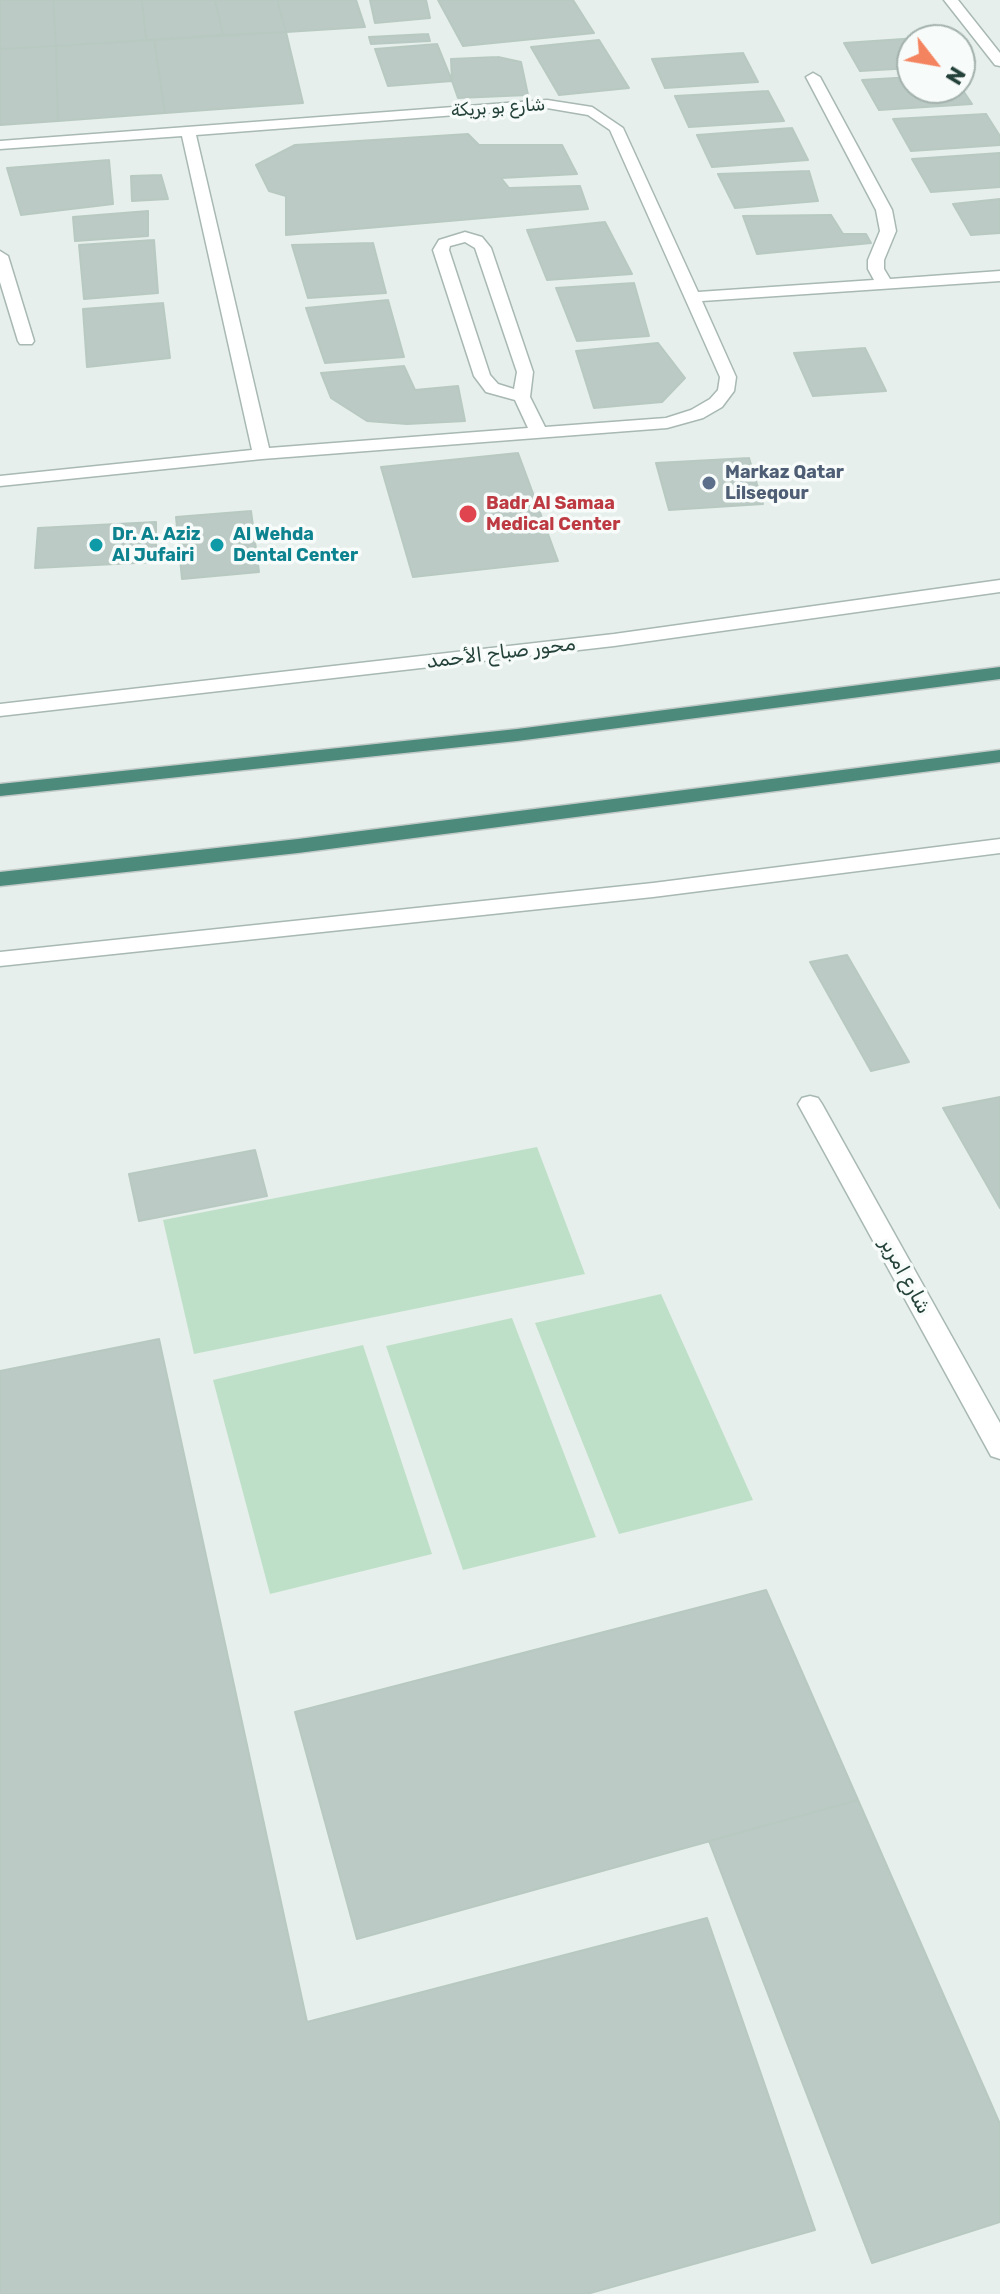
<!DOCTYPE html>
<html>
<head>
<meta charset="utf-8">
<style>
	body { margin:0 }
	#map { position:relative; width:1000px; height:2294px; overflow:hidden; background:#e6efeb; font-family:Rubik,sans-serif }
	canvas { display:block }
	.north { position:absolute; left:896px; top:24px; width:80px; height:80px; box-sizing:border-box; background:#f7fbf9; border:2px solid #a3b1ad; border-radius:50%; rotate:121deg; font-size:22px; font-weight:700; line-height:32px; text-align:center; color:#24423a }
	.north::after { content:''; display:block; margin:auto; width:28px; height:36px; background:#f4845f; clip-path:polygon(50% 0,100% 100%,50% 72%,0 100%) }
</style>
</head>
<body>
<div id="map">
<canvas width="1000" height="2294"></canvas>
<div class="north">N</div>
</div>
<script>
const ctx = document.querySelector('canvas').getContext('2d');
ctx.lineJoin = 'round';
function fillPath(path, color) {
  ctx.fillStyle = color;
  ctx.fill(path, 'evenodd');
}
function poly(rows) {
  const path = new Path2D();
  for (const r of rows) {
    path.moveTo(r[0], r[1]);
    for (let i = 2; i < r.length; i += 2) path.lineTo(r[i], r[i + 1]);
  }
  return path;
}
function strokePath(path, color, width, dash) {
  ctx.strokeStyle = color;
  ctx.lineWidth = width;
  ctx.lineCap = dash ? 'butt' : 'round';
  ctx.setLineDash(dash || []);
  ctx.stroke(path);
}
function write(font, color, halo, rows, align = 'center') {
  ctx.font = font + ' Rubik,Cairo,sans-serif';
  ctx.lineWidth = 7;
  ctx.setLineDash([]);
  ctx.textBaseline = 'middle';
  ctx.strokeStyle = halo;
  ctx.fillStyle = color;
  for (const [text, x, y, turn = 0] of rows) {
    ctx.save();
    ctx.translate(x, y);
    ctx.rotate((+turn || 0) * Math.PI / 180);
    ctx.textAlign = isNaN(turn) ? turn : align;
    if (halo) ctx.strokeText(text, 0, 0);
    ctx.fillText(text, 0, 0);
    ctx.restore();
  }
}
fillPath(poly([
	[537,1147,585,1274,194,1354,163,1220],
	[661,1294,753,1500,619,1534,535,1323],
	[512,1318,596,1537,463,1570,386,1346],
	[363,1345,432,1554,270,1594,213,1380]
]), '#bfe0c8');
const building = poly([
	[0,0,53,0,56,46,0,49,0,0],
	[53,0,142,0,146,40,56,46,53,0],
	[142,0,215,0,223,35,146,40,142,0],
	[215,0,277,0,286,32,223,35,215,0],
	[277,0,356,0,365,27,286,32,277,0],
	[370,0,426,0,430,18,375,23,370,0],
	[438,0,573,0,594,33,463,46,438,0],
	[286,32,303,103,165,113,154,40,286,32],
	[428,34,430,41,371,44,369,37,428,34],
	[933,37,934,40,912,40,912,68,860,71,844,43,933,37],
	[154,40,165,113,58,121,56,46,154,40],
	[599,40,629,88,559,95,531,47,599,40],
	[437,44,452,81,388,86,375,49,437,44],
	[56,46,58,121,0,125,0,49,56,46],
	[743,53,758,82,665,88,652,59,743,53],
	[498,57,521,62,528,95,458,98,452,81,451,59,498,57],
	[912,77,912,88,960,86,972,104,879,110,862,80,912,77],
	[768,91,784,121,689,127,675,96,768,91],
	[986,114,1000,136,1000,145,911,151,893,119,986,114],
	[792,128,808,160,712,167,697,135,792,128],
	[468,134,479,145,562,145,577,174,501,178,509,188,580,186,588,209,286,235,286,196,269,191,256,165,295,145,468,134],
	[1000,153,1000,187,931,192,912,159,1000,153],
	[109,160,113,204,21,215,7,168,109,160],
	[809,171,818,201,735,208,718,174,809,171],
	[161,175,168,199,132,201,131,176,161,175],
	[1000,199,1000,233,971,235,953,204,1000,199],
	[148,211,148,236,75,241,73,217,148,211],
	[831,215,843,234,866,234,871,243,757,254,743,216,831,215],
	[605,222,632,274,547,280,527,230,605,222],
	[154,240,158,293,84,299,79,245,154,240],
	[373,243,386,293,308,298,292,245,373,243],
	[634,283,649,336,577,341,556,288,634,283],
	[388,300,404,357,325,363,306,308,388,300],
	[163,303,170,358,87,367,83,309,163,303],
	[658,343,685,378,662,402,594,408,576,351,658,343],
	[865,348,886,391,813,396,794,353,865,348],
	[404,366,415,390,458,386,465,421,407,424,367,421,331,398,321,373,404,366],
	[518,453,558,561,413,577,381,467,518,453],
	[749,458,763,504,669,510,656,463,749,458],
	[251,511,259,572,182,579,176,517,251,511],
	[156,522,156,562,35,568,38,528,156,522],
	[847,955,909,1062,871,1071,810,962,847,955],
	[1000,1097,1000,1208,943,1108,1000,1097],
	[255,1150,267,1196,139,1221,129,1174,255,1150],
	[159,1339,307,2022,707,1918,815,2230,587,2294,0,2294,0,1371,159,1339],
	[766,1590,858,1800,357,1939,295,1712,766,1590],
	[858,1800,1000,2124,1000,2222,872,2263,709,1841,858,1800]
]);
fillPath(building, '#bbcac4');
strokePath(building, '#b8c9c2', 2);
const minor = poly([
	[944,0,958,0,1000,53,1000,66,995,65,944,0],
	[813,73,820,77,892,210,896,231,884,260,884,269,890,279,1000,271,1000,281,702,301,736,377,734,391,722,407,703,418,667,428,262,459,0,486,0,476,252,450,182,136,0,149,0,141,547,100,592,107,623,128,698,292,874,280,868,269,868,260,880,231,876,210,806,77,813,73],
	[547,108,588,115,610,130,720,377,718,390,710,399,691,410,666,418,545,427,530,397,533,372,491,248,482,237,465,232,439,240,433,250,474,376,486,392,515,400,528,428,269,448,196,135,547,108],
	[465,242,475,248,517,372,514,389,498,384,490,375,449,250,450,246,465,242],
	[0,251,8,256,34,341,32,344,20,344,18,341,0,282,0,251],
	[810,1096,818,1098,822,1104,1000,1423,1000,1459,991,1456,798,1104,802,1098,810,1096]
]);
const tertiary = poly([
	[1000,580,1000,592,614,646,0,716,0,704,614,634,1000,580],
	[1000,839,1000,853,653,897,0,966,0,952,653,883,1000,839]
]);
const trunk = poly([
	[1000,667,1000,679,517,741,0,796,0,784,517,729,1000,667],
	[1000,750,1000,762,298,853,0,886,0,872,298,839,1000,750]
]);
strokePath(minor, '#a8b8b2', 3);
strokePath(tertiary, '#a8b8b2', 3);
strokePath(trunk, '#c2cac8', 3);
fillPath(minor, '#fff');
fillPath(tertiary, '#fff');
fillPath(trunk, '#4c8a7c');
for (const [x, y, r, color] of [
	[709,483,8,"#5c6f8a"],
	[468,514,10,"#e0444e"],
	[96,545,8,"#0f9aa8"],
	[217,545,8,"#0f9aa8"]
]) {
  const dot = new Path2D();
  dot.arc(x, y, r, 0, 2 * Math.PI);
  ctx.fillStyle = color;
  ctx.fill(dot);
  strokePath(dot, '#f7fbf9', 3);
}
write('18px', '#24423a', '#f7fbf9', [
	["شارع بو بريكة",498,108,-4]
]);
write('bold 18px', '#4e5e75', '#f7fbf9', [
	["Markaz Qatar",725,473],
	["Lilseqour",725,494]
], 'left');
write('bold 18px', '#be3a42', '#f7fbf9', [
	["Badr Al Samaa",486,504],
	["Medical Center",486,525]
], 'left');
write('bold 18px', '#0d838f', '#f7fbf9', [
	["Dr. A. Aziz",112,535],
	["Al Jufairi",112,556],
	["Al Wehda",233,535],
	["Dental Center",233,556]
], 'left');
write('20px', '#24423a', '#f7fbf9', [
	["محور صباح الأحمد",501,653,-7],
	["شارع امرير",905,1276,61]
]);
</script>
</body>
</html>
